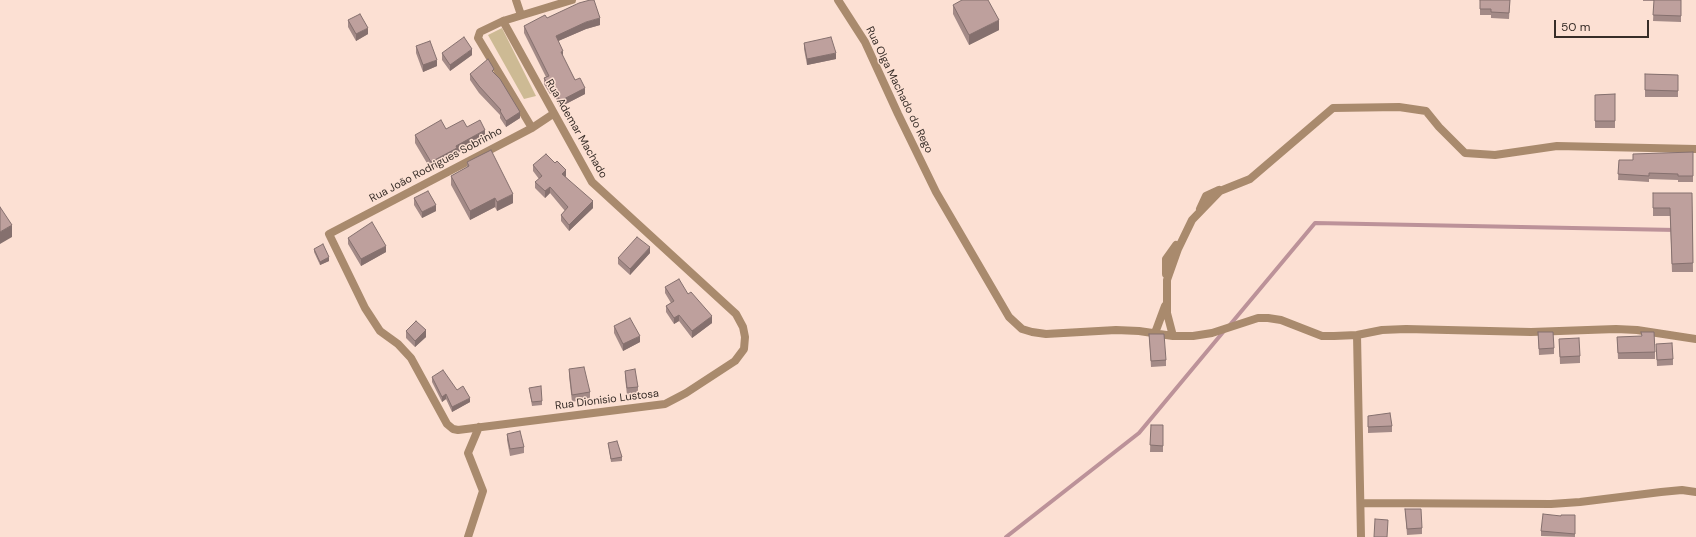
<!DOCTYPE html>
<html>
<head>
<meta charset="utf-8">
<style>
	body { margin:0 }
	#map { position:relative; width:1696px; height:537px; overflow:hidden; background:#fce0d3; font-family:"DM Sans",sans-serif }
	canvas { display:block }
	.scale { position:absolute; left:1554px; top:20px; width:95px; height:18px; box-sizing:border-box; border:2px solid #372d28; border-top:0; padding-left:5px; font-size:12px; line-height:14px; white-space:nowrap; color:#372d28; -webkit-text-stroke:3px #fce0d3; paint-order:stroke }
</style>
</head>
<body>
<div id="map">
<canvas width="1696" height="537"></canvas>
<div class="scale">50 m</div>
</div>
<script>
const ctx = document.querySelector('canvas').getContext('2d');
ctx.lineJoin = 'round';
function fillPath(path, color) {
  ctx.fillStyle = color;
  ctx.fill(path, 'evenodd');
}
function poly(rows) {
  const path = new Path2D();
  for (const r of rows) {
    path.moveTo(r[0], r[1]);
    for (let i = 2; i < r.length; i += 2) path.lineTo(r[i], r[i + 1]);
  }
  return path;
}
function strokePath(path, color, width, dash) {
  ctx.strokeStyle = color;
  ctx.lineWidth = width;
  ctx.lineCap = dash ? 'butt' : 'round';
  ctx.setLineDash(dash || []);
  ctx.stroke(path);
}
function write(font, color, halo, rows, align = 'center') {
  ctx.font = font + ' "DM Sans",sans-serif';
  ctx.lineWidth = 3;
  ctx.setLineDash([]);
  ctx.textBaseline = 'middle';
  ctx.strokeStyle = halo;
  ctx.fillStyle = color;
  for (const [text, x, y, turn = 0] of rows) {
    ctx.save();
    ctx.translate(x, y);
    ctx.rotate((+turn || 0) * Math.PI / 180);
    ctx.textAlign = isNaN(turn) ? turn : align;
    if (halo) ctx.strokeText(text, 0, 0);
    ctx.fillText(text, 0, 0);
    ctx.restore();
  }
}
fillPath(poly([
	[502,28,536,96,524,99,488,35]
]), '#cdba94');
strokePath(poly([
	[1229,326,1315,223,1676,230],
	[1006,537,1139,433,1224,331]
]), '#bc9299', 4);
strokePath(poly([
	[516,0,521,15],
	[838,0,865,42,898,114,936,192,1009,317,1022,329,1032,332,1046,334,1116,330,1139,331,1173,336,1193,336,1212,333,1258,318,1268,318,1281,320,1322,336,1334,336,1357,335,1382,330,1406,329,1531,332,1616,329,1637,330,1696,339],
	[503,21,592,182,736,314,743,327,745,337,744,349,735,361,686,393,665,404,458,430,453,429,447,424,411,358,398,344,380,331,365,308,329,234,532,128,553,114],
	[532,128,478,38,480,32,503,21,572,0],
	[1200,209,1206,196,1219,190],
	[1166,274,1166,259,1176,245],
	[1155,333,1165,306],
	[1357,335,1361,537],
	[1173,336,1167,313,1167,280,1178,249,1192,220,1220,191,1250,179,1333,108,1399,107,1426,111,1439,127,1465,153,1495,155,1557,146,1696,149],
	[1361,503,1551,504,1580,502,1661,492,1682,490,1696,492],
	[468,537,483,491,468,453,479,427]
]), '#a98a6d', 8);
fillPath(poly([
	[1480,0,1510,0,1509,19,1491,18,1491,15,1480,15],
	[1643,0,1681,0,1681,22,1653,21,1654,1,1643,1],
	[953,5,999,30,969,45,953,14],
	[547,18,600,25,586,29,558,41,563,57,575,80,585,94,560,107,553,93,550,94,544,84,544,78,546,77,524,33,524,26],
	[348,20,368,34,356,41,348,27],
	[804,43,836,59,807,65,804,49],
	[416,46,437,66,423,72,416,53],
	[442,53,472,55,450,71,442,60],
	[494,73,520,118,506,127,500,118,500,115,479,93,470,80,470,74],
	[1645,74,1678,75,1678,97,1645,97],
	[1615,94,1615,128,1595,128,1595,95],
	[446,129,485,138,457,153,457,156,431,170,415,143,415,135],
	[1693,152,1693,182,1678,182,1678,180,1649,179,1649,182,1618,180,1619,160,1633,160],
	[467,162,513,203,497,211,495,207,470,220,451,185,451,176,467,167],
	[533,165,566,176,566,177,593,208,569,231,561,221,561,215,565,211,550,193,545,198,535,188,535,182,539,179,533,171],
	[1653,193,1692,193,1693,272,1672,272,1670,216,1653,216],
	[414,198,436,211,422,218,414,205],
	[348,238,386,252,361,266,348,244],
	[314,249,329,261,320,265,314,252],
	[650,253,630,275,618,264,618,258],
	[665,287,688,294,712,323,692,338,679,321,674,324,666,312,666,306,671,303,665,293],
	[614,326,640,342,623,351,614,333],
	[406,331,426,337,415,347,406,338],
	[1538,332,1554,348,1554,354,1539,355],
	[1149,334,1166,360,1166,366,1151,367],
	[1617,337,1655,352,1655,359,1618,359],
	[1559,339,1580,356,1580,363,1560,364],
	[1656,344,1673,359,1673,365,1657,366],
	[569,369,590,392,590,398,572,402,569,376],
	[625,371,638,387,638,394,627,395,625,377],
	[432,377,457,390,470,402,452,412,446,399,442,402,432,382],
	[529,388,542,401,542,405,532,406],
	[1368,416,1392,426,1392,432,1368,433],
	[1151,425,1163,425,1163,452,1150,452],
	[507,434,524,447,524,453,510,456,507,440],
	[608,443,622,457,622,461,611,462],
	[1405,509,1422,528,1422,534,1407,535],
	[1575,515,1575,537,1541,536,1541,531,1561,516]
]), '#a38a87');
fillPath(poly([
	[600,18,600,25,586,29,556,42,556,36,586,22],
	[999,20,999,30,969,45,969,35],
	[368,28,368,34,356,41,356,34],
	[472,49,472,55,450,71,450,65],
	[563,51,563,57,561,52],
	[836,53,836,59,807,65,807,59],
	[437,60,437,66,423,72,423,65],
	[553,86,553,93,550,94,550,88],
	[585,88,585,94,560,107,560,101],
	[520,112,520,118,506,127,506,121],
	[485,130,485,138,457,153,457,156,431,170,431,162,456,146],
	[566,170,566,176,562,180,562,174],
	[550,187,550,193,545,198,545,191],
	[513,194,513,203,497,211,497,202],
	[495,198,495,207,470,220,470,211],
	[593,201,593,208,569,231,569,225],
	[436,205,436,211,422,218,422,212],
	[12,225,12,237,0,244,0,232],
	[386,246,386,252,361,266,361,259],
	[650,247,650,253,630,275,630,269],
	[329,257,329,261,320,265,320,262],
	[679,315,679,321,674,324,674,318],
	[712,316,712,323,692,338,692,331],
	[426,330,426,337,415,347,415,341],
	[640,336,640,342,623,351,623,344],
	[446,394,446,399,442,402,442,397],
	[470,398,470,402,452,412,452,407]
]), '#85706e');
const building = poly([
	[590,0,594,0,600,18,586,22,556,36,563,51,561,52,575,80,580,78,585,88,560,101,553,86,550,88,544,78,549,76,524,26,545,15,547,18,579,3,590,0],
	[962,0,988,0,999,20,969,35,953,5,962,0],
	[1480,0,1510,0,1509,13,1491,12,1491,9,1480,9,1480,0],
	[1654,0,1681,0,1681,16,1653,15,1654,0],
	[360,14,368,28,356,34,348,20,360,14],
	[464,37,472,49,450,65,442,53,464,37],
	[831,37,836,53,807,59,804,43,831,37],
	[430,41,437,60,423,65,416,46,430,41],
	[488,59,494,69,492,71,500,79,520,112,506,121,500,111,501,110,479,86,470,74,488,59],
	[1645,74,1678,75,1678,91,1645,90,1645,74],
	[1615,94,1615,121,1595,121,1595,95,1615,94],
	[441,120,446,129,463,120,467,127,480,120,485,130,456,146,457,148,431,162,415,135,441,120],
	[491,150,513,194,497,202,495,198,470,211,451,176,469,166,467,162,491,150],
	[1693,152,1693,176,1678,176,1678,174,1649,173,1649,176,1618,174,1619,160,1633,160,1633,154,1693,152],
	[546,154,555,163,557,161,566,170,562,174,593,201,569,225,561,215,568,207,550,187,545,191,535,182,542,176,533,165,546,154],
	[428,191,436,205,422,212,414,198,428,191],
	[1653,193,1692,193,1693,263,1672,264,1670,208,1653,208,1653,193],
	[0,207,12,225,0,232,0,207],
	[372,222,386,246,361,259,348,238,372,222],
	[637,237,650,247,630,269,618,258,637,237],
	[323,244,329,257,320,262,314,249,323,244],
	[679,279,688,294,691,292,712,316,692,331,679,315,674,318,666,306,674,301,665,287,679,279],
	[630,318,640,336,623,344,614,326,630,318],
	[416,321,426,330,415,341,406,331,416,321],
	[1538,332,1553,332,1554,348,1539,349,1538,332],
	[1641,332,1654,332,1655,352,1618,353,1617,337,1642,336,1641,332],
	[1149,334,1164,334,1166,360,1151,361,1149,334],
	[1579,338,1580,356,1560,357,1559,339,1579,338],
	[1672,343,1673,359,1657,360,1656,344,1672,343],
	[584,367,590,392,572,395,569,369,584,367],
	[635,369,638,387,627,388,625,371,635,369],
	[443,370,457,390,463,386,470,398,452,407,446,394,442,397,432,377,443,370],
	[541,386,542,401,532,402,529,388,541,386],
	[1390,413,1392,426,1368,427,1368,416,1390,413],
	[1151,425,1163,425,1163,446,1150,445,1151,425],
	[520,431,524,447,510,449,507,434,520,431],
	[617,441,622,457,611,459,608,443,617,441],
	[1405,509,1421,509,1422,528,1407,529,1405,509],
	[1543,514,1561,516,1561,515,1575,515,1575,534,1541,531,1543,514],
	[1375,519,1388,520,1387,537,1374,537,1375,519]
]);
fillPath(building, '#bea09d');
strokePath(building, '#85706e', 1);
write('11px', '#372d28', '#fce0d3', [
	["Rua Olga Machado do Rego",899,90,64],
	["Rua Ademar Machado",576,129,60],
	["Rua João Rodrigues Sobrinho",436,165,-28],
	["Rua Dionisio Lustosa",607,400,-7]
]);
</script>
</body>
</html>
